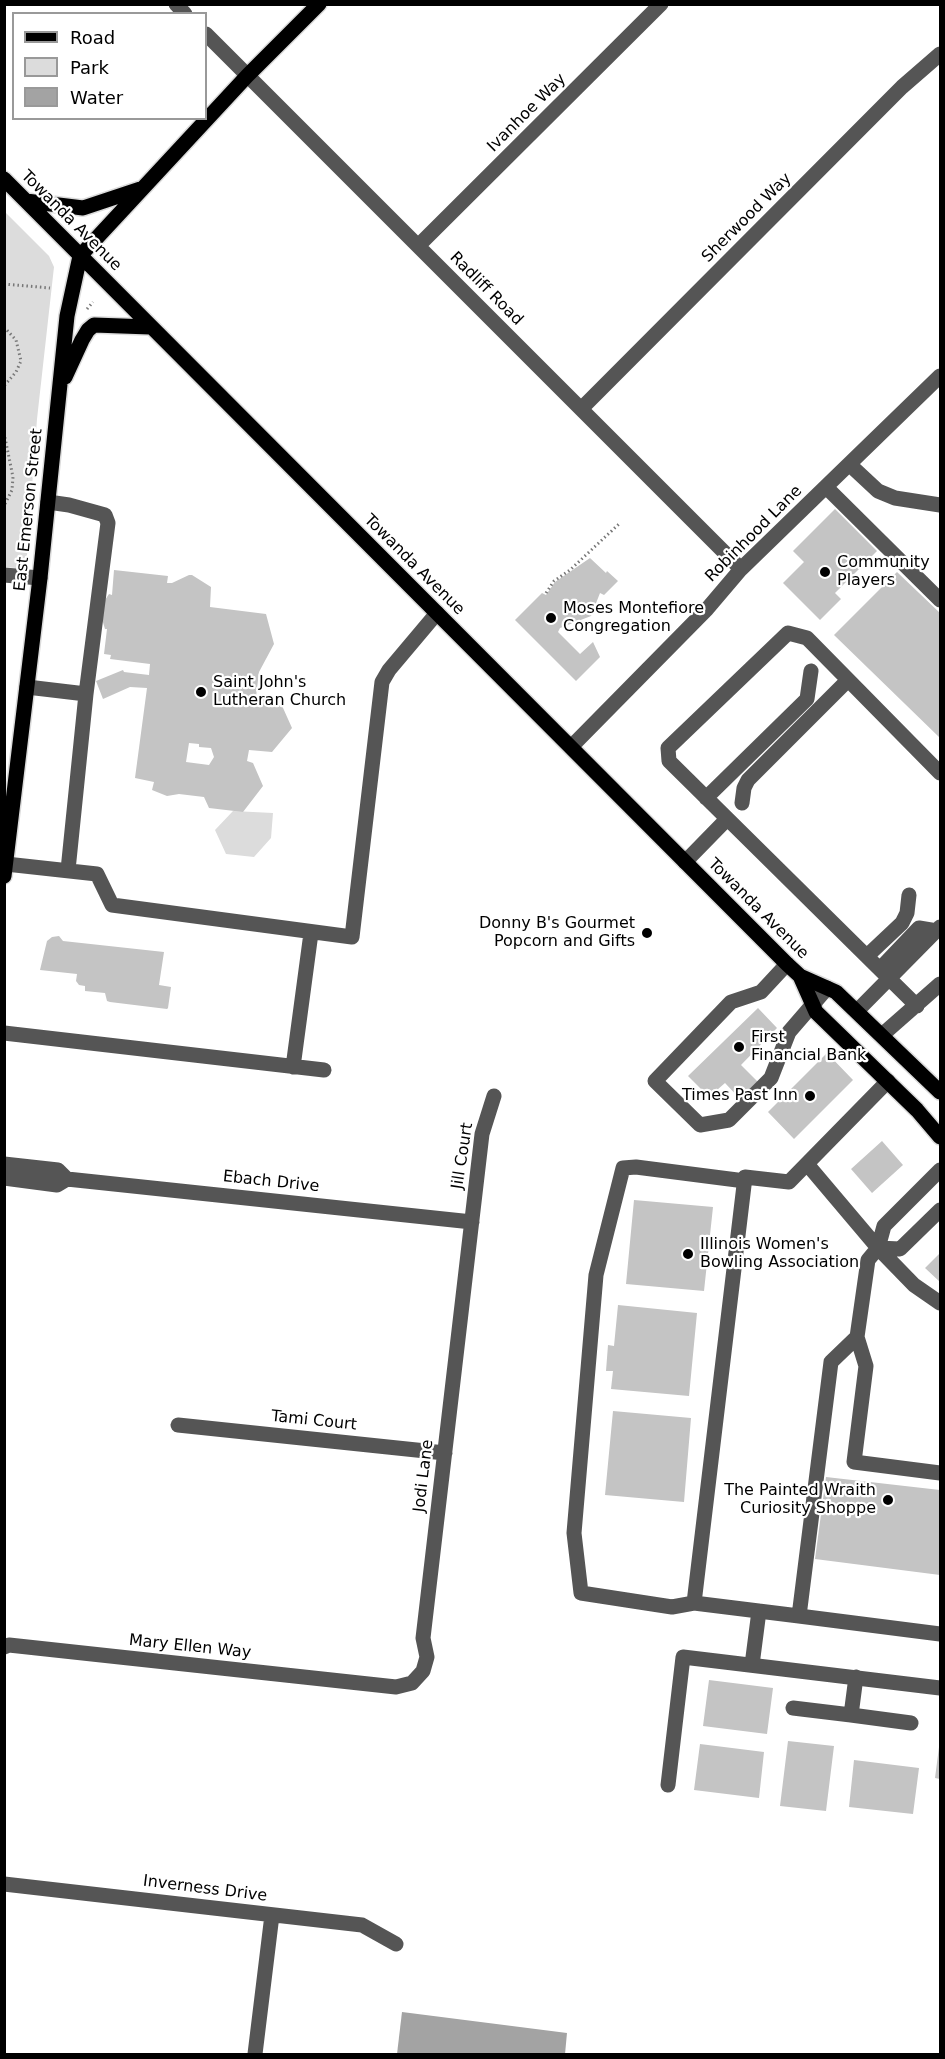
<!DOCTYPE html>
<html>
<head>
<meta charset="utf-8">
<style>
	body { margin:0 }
	#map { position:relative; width:945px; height:2059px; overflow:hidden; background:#fff; font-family:"DejaVu Sans",sans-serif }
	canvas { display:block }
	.frame { position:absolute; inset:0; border:6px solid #000; pointer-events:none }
	.legend { position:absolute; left:12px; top:12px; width:195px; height:108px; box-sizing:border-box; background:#fff; border:2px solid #999; margin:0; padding:8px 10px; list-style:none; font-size:18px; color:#000 }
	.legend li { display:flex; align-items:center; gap:12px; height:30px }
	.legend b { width:30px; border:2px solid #999 }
</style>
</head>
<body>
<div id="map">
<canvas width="945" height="2059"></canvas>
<div class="frame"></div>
<ul class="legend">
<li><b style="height:8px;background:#000"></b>Road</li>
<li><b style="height:16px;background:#dcdcdc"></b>Park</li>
<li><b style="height:16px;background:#a3a3a3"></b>Water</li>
</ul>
</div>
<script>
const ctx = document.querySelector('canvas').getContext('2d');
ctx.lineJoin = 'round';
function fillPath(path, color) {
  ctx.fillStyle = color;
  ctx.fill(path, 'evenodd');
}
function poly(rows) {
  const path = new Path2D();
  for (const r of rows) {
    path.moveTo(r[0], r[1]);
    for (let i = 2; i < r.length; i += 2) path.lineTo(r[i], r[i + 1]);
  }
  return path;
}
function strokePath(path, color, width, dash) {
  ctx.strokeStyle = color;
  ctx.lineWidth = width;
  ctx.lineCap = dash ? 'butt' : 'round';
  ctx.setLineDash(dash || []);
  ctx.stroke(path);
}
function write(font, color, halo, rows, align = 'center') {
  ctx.font = font + ' "DejaVu Sans",sans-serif';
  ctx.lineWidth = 4.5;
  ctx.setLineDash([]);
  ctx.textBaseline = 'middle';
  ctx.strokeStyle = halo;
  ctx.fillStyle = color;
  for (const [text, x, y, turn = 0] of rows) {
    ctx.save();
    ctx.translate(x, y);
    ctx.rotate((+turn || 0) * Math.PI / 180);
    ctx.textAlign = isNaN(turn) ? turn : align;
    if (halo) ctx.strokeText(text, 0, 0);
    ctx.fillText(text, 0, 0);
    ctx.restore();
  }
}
fillPath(poly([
	[5,212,49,256,54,267,37,419,27,555,24,563,16,568,4,567],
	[233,811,273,813,271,838,254,857,226,854,215,830]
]), '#dcdcdc');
fillPath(poly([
	[402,2012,567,2033,565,2054,397,2054]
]), '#a3a3a3');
fillPath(poly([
	[835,509,877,551,835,593,841,599,820,620,783,583,804,562,793,551],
	[590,558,606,573,607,571,618,581,604,595,600,593,591,616,560,628,558,632,580,654,593,642,600,657,576,681,515,620,542,593,546,595,555,582],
	[114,570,168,576,167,583,172,583,189,575,192,575,211,587,210,607,266,614,274,644,259,672,256,697,279,699,292,728,272,752,249,750,247,761,253,763,263,786,243,812,209,808,204,797,179,794,167,796,152,790,154,782,135,778,147,688,130,687,103,699,96,681,123,670,124,672,149,675,150,664,110,659,111,655,104,654,107,629,105,629,99,609,109,594,112,595],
	[189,743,199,744,199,747,211,748,214,757,209,765,186,762],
	[897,572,940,613,940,738,834,635],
	[59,936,63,941,164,952,159,985,171,987,168,1008,167,1009,110,1002,107,1001,105,993,85,991,85,986,79,985,76,981,77,974,40,970,47,941,52,937],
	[758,1008,777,1028,741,1065,758,1082,741,1100,725,1083,709,1097,688,1076],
	[827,1053,853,1080,794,1139,768,1112],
	[882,1141,903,1165,872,1193,851,1169],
	[634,1200,713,1207,704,1291,626,1284],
	[940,1253,940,1282,925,1268],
	[618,1305,697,1313,689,1396,611,1389,613,1371,606,1371,608,1345,614,1346],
	[613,1411,691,1418,684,1502,605,1495],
	[826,1477,940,1490,940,1575,815,1559],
	[709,1680,773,1688,767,1734,703,1726],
	[788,1741,834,1746,826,1811,780,1806],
	[700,1744,764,1752,759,1798,694,1790],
	[939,1747,940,1747,940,1779,935,1778],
	[854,1760,919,1768,913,1814,849,1807]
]), '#c4c4c4');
const major = poly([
	[4,179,787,964,800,976,836,992,940,1092],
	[26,201,83,208,140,189],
	[65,377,82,340,88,330,94,325,150,327],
	[4,876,40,578,67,316,80,256,247,76,319,4],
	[800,976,816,1012,917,1110,940,1137]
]);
strokePath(major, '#dbdbdb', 18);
strokePath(poly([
	[4,284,50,288],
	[87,309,93,302],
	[4,327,16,340,21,361,16,372,4,386],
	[4,433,13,477,12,490,4,506],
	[546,593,554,581,570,570,620,523]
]), '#777', 3, [1.5, 3]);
strokePath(poly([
	[176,4,185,14],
	[206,34,741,569],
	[418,246,661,4],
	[581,409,902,87,940,54],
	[849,464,878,491,895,498,940,505],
	[826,487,940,600],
	[48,502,69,505,105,515,108,523,86,694,68,870],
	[4,575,40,578],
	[27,687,86,694],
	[571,747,707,609,741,569,940,376],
	[706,798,807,699,811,671],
	[742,803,744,788,748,780,848,680],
	[685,862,727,819],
	[6,864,97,874,112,905,352,937,382,682,389,670,437,613],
	[867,956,902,923,907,913,909,895],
	[787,964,761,992,731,1002,655,1081,700,1125,729,1120,771,1078,789,1032,827,988],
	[880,969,919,928,937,931],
	[917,1006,669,761,668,748,788,633,807,638,940,773],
	[857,1011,940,927],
	[4,1033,324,1070],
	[882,1035,940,984],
	[293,1067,311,933],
	[888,1081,789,1182,745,1177,694,1603,799,1616,831,1362,857,1337,868,1260,878,1248,884,1226,940,1170],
	[4,1164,58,1170,67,1179,57,1185,4,1178],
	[807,1164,878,1248,914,1285,940,1303],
	[67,1179,472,1222],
	[878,1248,900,1249,940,1210],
	[857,1337,866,1366,854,1462,940,1473],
	[178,1425,445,1453],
	[694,1603,672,1607,581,1593,574,1533,596,1275,623,1168,636,1167,745,1181],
	[799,1616,940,1634],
	[4,1647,9,1645,396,1687,412,1683,423,1671,427,1657,423,1638,482,1134,494,1096],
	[752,1665,759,1611],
	[856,1677,851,1715,911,1723],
	[793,1708,851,1715],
	[668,1785,683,1657,940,1688],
	[4,1884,362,1925,396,1944],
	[255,2054,272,1915]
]), '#555', 15);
strokePath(major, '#000', 15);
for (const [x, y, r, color] of [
	[825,572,6,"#000"],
	[551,618,6,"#000"],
	[201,692,6,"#000"],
	[647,933,6,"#000"],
	[739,1047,6,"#000"],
	[810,1096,6,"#000"],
	[688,1254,6,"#000"],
	[888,1500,6,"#000"]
]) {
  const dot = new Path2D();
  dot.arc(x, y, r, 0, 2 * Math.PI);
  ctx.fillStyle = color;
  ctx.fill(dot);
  strokePath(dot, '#fff', 2);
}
write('16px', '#000', '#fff', [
	["Ivanhoe Way",527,113,-45],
	["Sherwood Way",747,218,-45],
	["Towanda Avenue",71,221,45],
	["Radliff Road",486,289,45],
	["East Emerson Street",29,510,-84],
	["Robinhood Lane",754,534,-45],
	["Towanda Avenue",414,565,45],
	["Towanda Avenue",758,909,45],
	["Jill Court",463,1156,-81],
	["Ebach Drive",271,1182,6],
	["Tami Court",314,1421,6],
	["Jodi Lane",424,1476,-83],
	["Mary Ellen Way",190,1647,6],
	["Inverness Drive",205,1889,7]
]);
write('16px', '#000', '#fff', [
	["Community",837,563],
	["Players",837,581],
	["Moses Montefiore",563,609],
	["Congregation",563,627],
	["Saint John's",213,683],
	["Lutheran Church",213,701],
	["Donny B's Gourmet",635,924,"right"],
	["Popcorn and Gifts",635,942,"right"],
	["First",751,1038],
	["Financial Bank",751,1056],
	["Times Past Inn",798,1096,"right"],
	["Illinois Women's",700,1245],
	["Bowling Association",700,1263],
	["The Painted Wraith",876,1491,"right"],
	["Curiosity Shoppe",876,1509,"right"]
], 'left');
</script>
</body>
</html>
